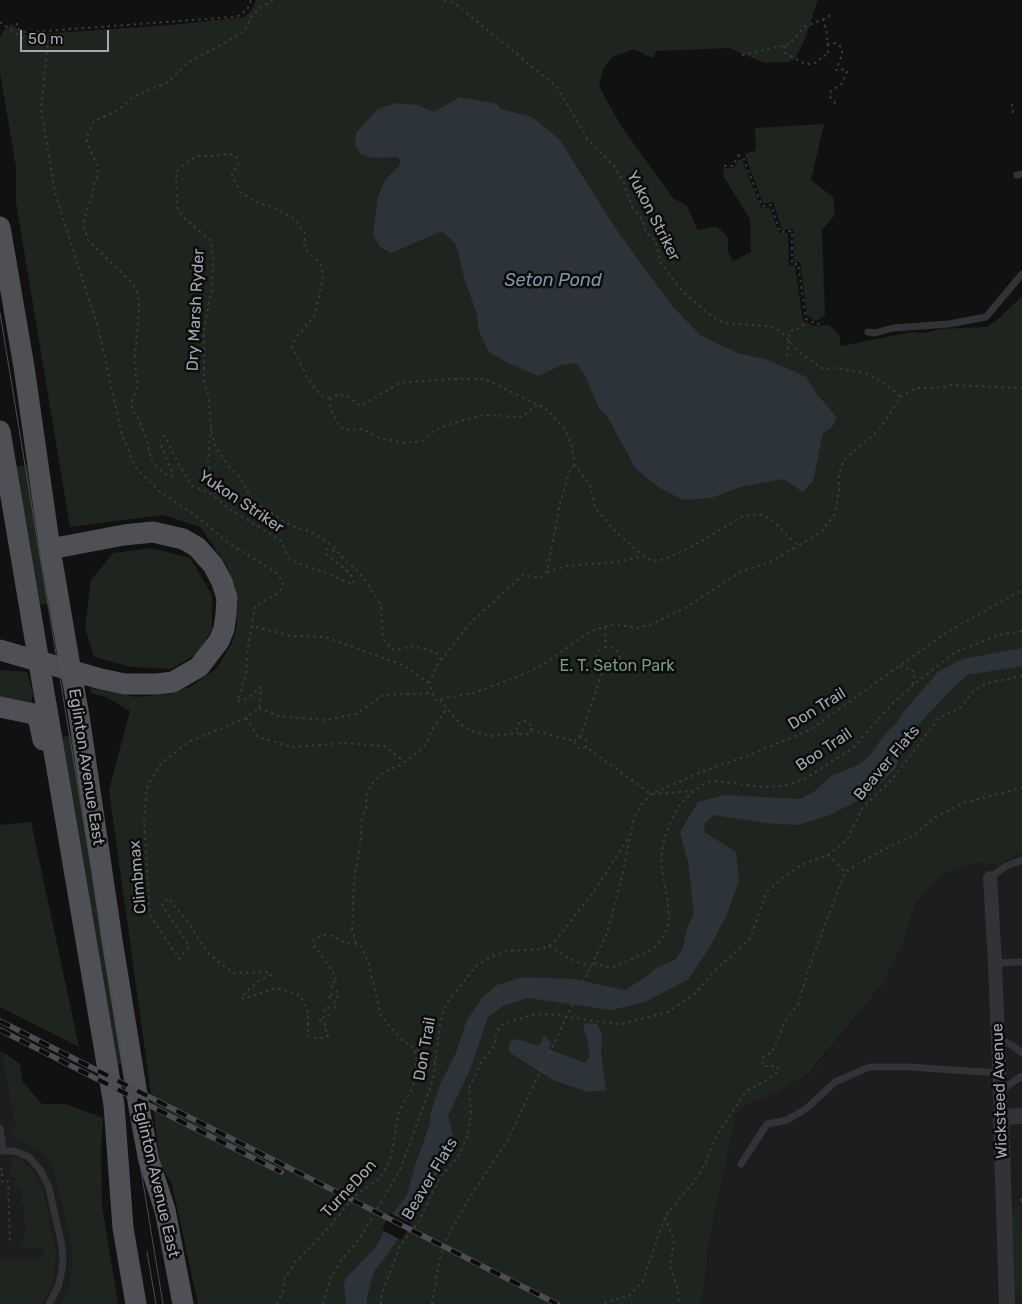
<!DOCTYPE html>
<html>
<head>
<meta charset="utf-8">
<style>
	body { margin:0 }
	#map { position:relative; width:1022px; height:1304px; overflow:hidden; background:#111112; font-family:Rubik,sans-serif }
	canvas { display:block }
	.scale { position:absolute; left:20px; top:30px; width:89px; height:22px; box-sizing:border-box; border:2px solid #a4a8b2; border-top:0; padding-left:6px; font-size:15px; line-height:18px; white-space:nowrap; color:#a4a8b2; -webkit-text-stroke:4px #0c0c0d; paint-order:stroke }
</style>
</head>
<body>
<div id="map">
<canvas width="1022" height="1304"></canvas>
<div class="scale">50 m</div>
</div>
<script>
const ctx = document.querySelector('canvas').getContext('2d');
ctx.lineJoin = 'round';
function fillPath(path, color) {
  ctx.fillStyle = color;
  ctx.fill(path, 'evenodd');
}
function poly(rows) {
  const path = new Path2D();
  for (const r of rows) {
    if (r.length === 3) {
      path.moveTo(r[0] + r[2], r[1]);
      path.arc(r[0], r[1], r[2], 0, 2 * Math.PI);
      continue;
    }
    path.moveTo(r[0], r[1]);
    for (let i = 2; i < r.length; i += 2) path.lineTo(r[i], r[i + 1]);
  }
  return path;
}
function strokePath(path, color, width, dash) {
  ctx.strokeStyle = color;
  ctx.lineWidth = width;
  ctx.lineCap = dash ? 'butt' : 'round';
  ctx.setLineDash(dash || []);
  ctx.stroke(path);
}
function write(font, color, halo, rows, align = 'center') {
  ctx.font = font + ' Rubik,sans-serif';
  ctx.lineWidth = 5;
  ctx.setLineDash([]);
  ctx.textBaseline = 'middle';
  ctx.strokeStyle = halo;
  ctx.fillStyle = color;
  for (const [text, x, y, turn = 0] of rows) {
    ctx.save();
    ctx.translate(x, y);
    ctx.rotate((+turn || 0) * Math.PI / 180);
    ctx.textAlign = isNaN(turn) ? turn : align;
    if (halo) ctx.strokeText(text, 0, 0);
    ctx.fillText(text, 0, 0);
    ctx.restore();
  }
}
fillPath(poly([
	[1022,852,1022,1304,700,1304,704,1289,710,1237,736,1115,745,1105,777,1093,810,1073,883,984,902,945,915,905,941,875,975,863,1000,865],
	[0,1051,20,1064,22,1081,42,1104,65,1104,103,1118,101,1149,102,1207,118,1304,0,1304]
]), '#1d1d1f');
fillPath(poly([
	[256,0,819,0,817,2,805,39,795,59,789,62,765,63,729,48,657,51,652,58,634,49,612,57,603,69,599,86,621,126,673,198,687,206,697,229,699,230,713,227,717,227,724,233,728,238,728,252,733,261,751,252,750,219,723,176,724,168,733,168,735,167,739,159,742,160,761,208,769,207,779,233,788,233,789,265,795,266,803,321,814,326,829,325,839,334,841,346,912,332,925,333,939,329,986,327,997,320,1022,296,1022,852,1000,865,975,863,941,875,915,905,902,945,883,984,809,1073,777,1093,745,1105,736,1115,710,1237,704,1289,700,1304,198,1304,172,1184,161,1166,109,790,130,711,106,697,91,693,90,688,136,697,170,694,190,687,216,669,231,645,236,631,238,602,235,587,226,564,200,527,163,515,70,527,16,202,16,167,0,73,0,39,3,31,12,24,20,33,28,35,170,25,244,17,251,11],
	[824,124,811,180,833,197,835,215,822,230,825,316,816,321,807,316,800,262,794,262,793,229,782,230,773,202,763,203,745,155,747,153,755,151,756,148,755,128],
	[31,464,52,603,38,605,14,467],
	[151,548,190,558,212,595,212,629,197,654,171,669,131,667,94,657,85,628,91,580,113,553],
	[0,670,27,672,33,695,30,708,0,698],
	[72,735,126,1064,115,1065,62,737],
	[31,822,79,1047,0,1007,0,825],
	[4,1053,20,1064,22,1081,42,1104,65,1104,103,1118,101,1149,102,1207,118,1304,60,1304,70,1283,72,1261,72,1249,57,1182,52,1166,42,1151,18,1141,11,1134,10,1129,16,1128,4,1064],
	[12,1158,16,1158,28,1166,37,1177,42,1187,56,1255,52,1285,41,1304,0,1304,0,1259,44,1258,44,1247,21,1247,21,1242,24,1242,24,1237,26,1236,26,1221,24,1221,24,1204,21,1204,21,1187,15,1187,15,1177,11,1177],
	[1021,1207,1022,1237,1022,1297,1014,1294,1011,1208]
]), '#1e251f');
fillPath(poly([
	[460,97,497,104,501,109,532,117,559,139,618,232,672,306,700,335,737,353,768,360,806,377,816,393,837,418,832,427,823,433,813,481,803,492,783,479,741,487,711,498,684,500,661,489,636,469,607,416,599,408,585,375,576,363,562,365,538,376,508,363,489,352,479,331,476,311,465,281,456,244,442,231,391,253,380,247,373,235,378,197,385,180,399,166,401,161,397,157,373,158,360,154,355,145,356,133,378,109,397,103,417,105,434,112],
	[1022,648,1022,666,967,675,949,692,906,738,895,769,868,795,830,815,798,825,765,823,714,815,705,823,704,832,736,852,739,881,726,917,710,946,689,979,645,1002,611,1010,528,998,503,1006,488,1017,470,1070,448,1116,453,1134,451,1143,445,1160,439,1168,434,1184,387,1255,374,1271,367,1298,367,1304,346,1304,344,1285,346,1278,377,1246,392,1214,407,1196,414,1169,430,1123,430,1115,440,1085,456,1053,466,1022,481,999,497,985,523,977,573,979,625,990,646,977,656,968,675,960,683,948,687,928,694,914,688,862,680,832,698,802,725,795,800,799,815,791,831,776,856,766,870,756,880,741,889,730,896,724,905,710,939,671,963,659],
	[586,1023,597,1024,602,1034,601,1052,606,1090,588,1092,553,1080,509,1052,510,1041,517,1039,539,1046,544,1036,551,1043,549,1049,585,1063,590,1056,587,1040,583,1026]
]), '#2c343a');
fillPath(poly([
	[390,1213,412,1224,401,1240,382,1230]
]), '#111112');
strokePath(poly([
	[273,0,259,9,252,16,244,32,189,62,168,82,133,97,117,111,94,121,88,134,87,142,96,163,98,170,97,178,94,184,92,196,85,216,84,227,88,240,130,281,137,291,139,303,138,325,135,354,136,377,138,384,132,402,132,410,138,418,147,440,151,460,166,475,169,477,172,476,172,472,162,448,160,440,162,436,165,436,177,461,192,486,208,492,230,509,280,540,289,558,295,562,329,574,351,584,354,583,350,573,326,554,326,551,327,549,338,552],
	[444,0,454,3,463,10,557,87,588,140,614,166,624,183,632,207,643,221,646,233,655,240,661,264,683,292,714,318,724,323,767,326,777,329,785,336,799,352,823,369,837,368,868,374,889,387,901,397],
	[0,22,22,38,36,43,48,41,41,109,55,193,98,327,122,435,136,468,159,491,199,518,227,542,278,574,283,584,279,593,255,606,252,626],
	[17,23,16,27,23,32,32,32,219,18,238,16,247,10,251,0],
	[827,44,836,43,842,48,842,55,836,70,839,71,844,69,847,72,841,85,832,90,830,93,830,97,835,103,836,106],
	[784,46,785,53,805,64,811,64,818,62,822,56,828,55,827,34,823,19],
	[742,55,790,44,804,27,826,18,833,13],
	[1012,104,1013,113],
	[738,155,743,157,762,206,771,205,780,232,792,231,792,264,798,264,806,319,817,324,824,322],
	[724,166,733,166,740,152],
	[787,356,790,331,802,327,806,319],
	[330,398,320,395,308,379,292,347,296,337,314,317,323,280,322,267,315,258,308,253,304,245,305,233,295,219,275,208,256,202,240,192,232,175,238,164,238,159,235,155,222,154,216,156,199,156,189,160,176,172,177,207,182,216,211,241,213,258,212,288,204,328,204,381,209,400,211,427,215,446,230,468,239,476,252,500,285,522,295,527,306,530,320,537,333,546,347,563,354,567,365,580,381,605,383,637,386,643,392,649,398,650,410,646,421,648,436,652,441,660],
	[537,405,522,417,483,415,453,423,435,430,422,441,405,443,379,438,363,429,344,430,337,422,330,407,331,399,338,394,349,397,361,406,399,383,452,379,485,379,546,409,565,429,572,447,575,465,590,485,595,508,619,535,644,556,652,561,665,559,693,546,743,516,759,514,772,520,798,546,822,531,835,514,839,491,839,474,844,460,879,430,901,397,915,388,936,388,952,385,1022,388],
	[211,428,208,461,211,479,218,499],
	[574,465,569,473,560,503,547,572,539,578,523,575,471,622,437,665,429,683,435,700,473,693,520,676,546,663,591,631,614,624,637,628,652,624,685,608,740,572,770,562,798,546],
	[547,572,567,566,617,562,643,556],
	[605,627,606,647],
	[608,659,12],
	[900,666,915,672,913,685],
	[429,683,403,665,325,637,292,636,252,626,248,647,246,675,237,701,247,699,261,687,259,708,246,718,191,741,161,763,147,787,144,820,150,915,179,959,189,946,162,905,168,898,188,922,208,953,233,973,269,972,271,975,257,982,241,997,243,999,277,988,300,995,308,1013,308,1036,315,1038,324,1038,328,1036,328,1033,325,1029,325,1024,320,1021,320,1018,328,1017,329,1016,324,1010,326,1007,334,1008,336,1005,336,1003,329,997,329,994,337,997,339,994,332,986,332,982,337,982,333,972,313,944,314,939,325,935,332,936,345,943,357,944,362,947,369,965,381,1016,402,1040,436,1062],
	[440,700,461,725,474,732,492,736,519,733],
	[259,708,278,716,324,720,356,714,383,695,432,693],
	[246,718,258,737,292,747,344,743,384,746,405,762],
	[524,728,7],
	[531,730,574,741,575,745,580,749,586,747,651,794,693,791],
	[580,737,603,670],
	[574,741,580,737,586,740,586,747],
	[828,855,845,872],
	[356,943,352,929,354,883,361,839,362,816,366,808,367,795,371,785,380,775,390,769,399,766,424,748,432,730,447,708],
	[549,946,568,958,591,967],
	[594,963,607,967,614,967,653,949,661,940,667,929,669,921,668,904,661,864,662,851,666,833,677,809,682,802,694,791,707,782,715,781,763,787,783,786,803,780,853,748,890,706,913,685,956,652,999,635,1022,631],
	[0,1169,2,1169,2,1182,8,1181,10,1244],
	[1021,1199,1022,1203],
	[665,1217,674,1241,670,1267,677,1286,679,1304],
	[277,1304,283,1291,284,1279,295,1262,322,1235,358,1193,378,1180,386,1168,391,1157,399,1111,411,1091,415,1079,416,1057,414,1048],
	[323,1304,331,1277,341,1261,360,1238,400,1170,433,1080,441,1017,447,1003,476,966,491,957,507,951,542,949,549,946,556,940,594,891,628,838],
	[381,1304,382,1293,400,1246,419,1221,440,1177,458,1157,468,1135,471,1113,469,1088,481,1063,495,1045,496,1034,501,1025,531,1015,550,1014,600,1022,622,1024,668,1012,697,992,712,973,750,939,766,893,781,879,801,865,828,855,847,840,863,807,890,782,939,718,961,707,974,691,987,683,1022,676],
	[432,1304,439,1262,444,1244,468,1200,506,1143,607,933,623,872,630,836,634,818,641,805,651,794,701,772,747,756,810,730,944,634,1022,590],
	[605,1304,606,1302,629,1296,643,1281,665,1217,684,1193,694,1182,707,1160,713,1142,746,1091,765,1081,779,1071,777,1066,763,1066,762,1058,772,1052,786,1020,798,1004,812,959,845,872,877,853,914,835,934,818,963,803,1022,788]
]), '#393a3e', 2, [2.5, 4]);
strokePath(poly([
	[1017,175,1022,174],
	[868,332,875,333,893,328,949,324,986,317,1022,274],
	[990,878,1006,866,1022,860],
	[995,963,1022,962],
	[998,1038,1013,1046,1022,1053],
	[1000,1091,1022,1076],
	[0,1128,3,1151],
	[0,1151,14,1151,29,1157,41,1171,49,1188,62,1246,63,1261,61,1275,58,1287,49,1304],
	[741,1164,767,1124,787,1120,807,1108,835,1082,869,1067,909,1067,999,1073]
]), '#333337', 7);
strokePath(poly([
	[990,878,995,963,1001,1117]
]), '#333337', 14);
strokePath(poly([
	[1007,1304,1001,1117,1022,1116]
]), '#333337', 16);
strokePath(poly([
	[0,227,24,367,50,549,67,649],
	[0,431,33,627],
	[0,650,101,679,125,684,157,684,173,682,199,667,219,641,224,629,226,614,227,598,222,582,213,565,197,547,183,539,153,532,124,535,50,549],
	[0,707,34,714,39,721,43,740],
	[47,710,114,1105,123,1228,136,1304],
	[79,716,112,940,140,1113,149,1161,165,1210,183,1304]
]), '#4f5056', 21);
strokePath(poly([
	[0,313,163,1304],
	[147,1252,156,1304]
]), '#4c4d52', 1);
const rail = poly([
	[0,1021,557,1304],
	[0,1030,281,1172]
]);
strokePath(rail, '#4c4d52', 5.5);
strokePath(rail, '#0c0c0d', 4, [11]);
strokePath(poly([
	[33,627,47,710],
	[67,649,79,716]
]), '#4f5056', 21);
write('16px', '#a4a8b2', '#0c0c0d', [
	["Yukon Striker",653,216,63],
	["Dry Marsh Ryder",196,310,-87],
	["Yukon Striker",241,502,34],
	["Don Trail",817,709,-32],
	["Boo Trail",824,750,-34],
	["Beaver Flats",887,763,-50],
	["Eglinton Avenue East",86,767,81],
	["Climbmax",138,877,-95],
	["Don Trail",425,1049,-80],
	["Wicksteed Avenue",1000,1091,-92],
	["Beaver Flats",430,1179,-59],
	["Eglinton Avenue East",156,1180,77],
	["TurneDon",349,1189,-47]
]);
write('16px', '#7c9b7e', '#0c0c0d', [
	["E. T. Seton Park",617,666]
]);
write('italic 18px', '#7d96aa', '#0c0c0d', [
	["Seton Pond",553,281]
]);
</script>
</body>
</html>
